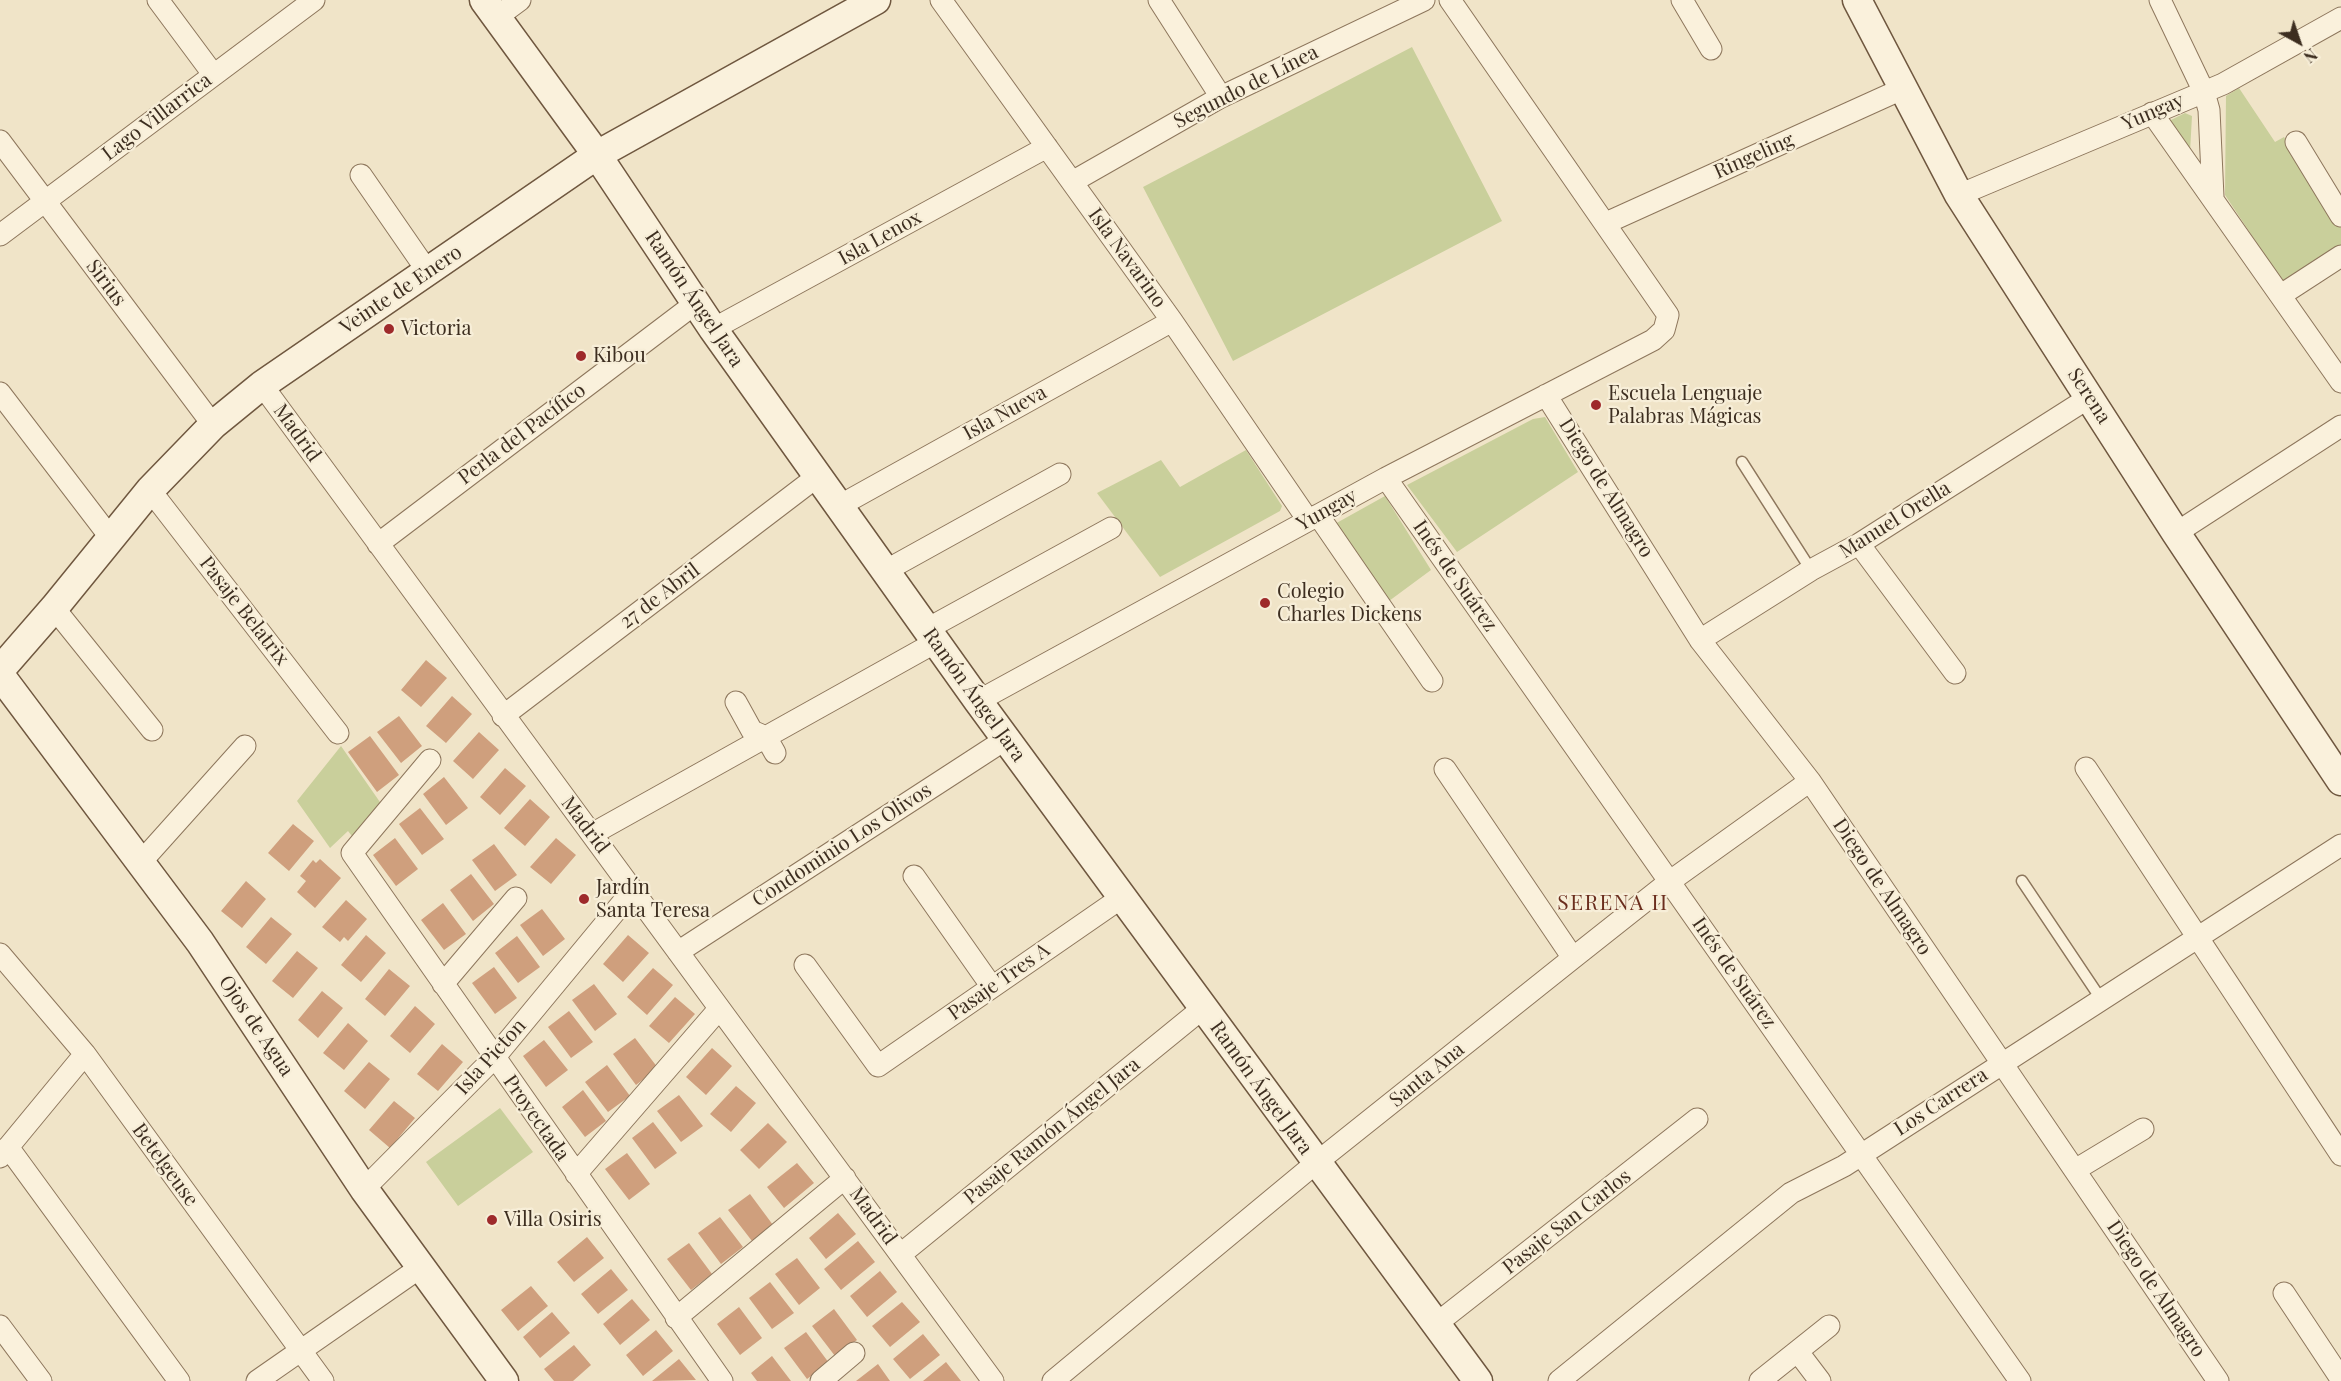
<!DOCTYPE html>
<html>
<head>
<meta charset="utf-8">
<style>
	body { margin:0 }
	#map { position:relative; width:2341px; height:1381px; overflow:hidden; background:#f0e4c8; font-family:"Playfair Display",serif }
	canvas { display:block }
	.north { position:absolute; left:2269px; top:12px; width:60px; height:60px; -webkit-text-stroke:4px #f7eed8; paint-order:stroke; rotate:140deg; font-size:16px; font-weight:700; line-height:24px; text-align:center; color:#3d2e20 }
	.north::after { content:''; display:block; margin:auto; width:21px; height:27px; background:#3d2e20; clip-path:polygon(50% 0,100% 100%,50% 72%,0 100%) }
</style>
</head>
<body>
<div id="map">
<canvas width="2341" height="1381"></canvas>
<div class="north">N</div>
</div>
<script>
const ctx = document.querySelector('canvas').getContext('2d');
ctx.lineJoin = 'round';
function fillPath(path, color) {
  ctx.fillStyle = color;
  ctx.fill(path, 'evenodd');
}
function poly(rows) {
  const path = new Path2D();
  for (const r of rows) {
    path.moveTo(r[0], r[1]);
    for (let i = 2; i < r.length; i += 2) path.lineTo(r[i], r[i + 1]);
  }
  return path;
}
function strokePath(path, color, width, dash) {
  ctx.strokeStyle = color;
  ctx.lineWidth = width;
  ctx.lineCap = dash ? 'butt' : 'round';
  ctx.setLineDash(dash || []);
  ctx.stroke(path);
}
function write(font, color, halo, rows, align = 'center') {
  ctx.font = font + ' "Playfair Display",serif';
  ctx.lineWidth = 4.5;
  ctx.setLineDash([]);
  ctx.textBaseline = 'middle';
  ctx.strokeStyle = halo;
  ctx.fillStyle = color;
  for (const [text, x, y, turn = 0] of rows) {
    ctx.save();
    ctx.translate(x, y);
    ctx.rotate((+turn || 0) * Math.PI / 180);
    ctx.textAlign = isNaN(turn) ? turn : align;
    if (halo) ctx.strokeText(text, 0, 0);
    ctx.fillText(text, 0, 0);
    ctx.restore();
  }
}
fillPath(poly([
	[1412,47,1502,221,1233,361,1143,187],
	[2239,88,2275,142,2284,137,2341,228,2341,246,2284,284,2225,195,2226,96],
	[2185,113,2192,116,2190,152,2169,121],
	[1545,417,1578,472,1457,552,1407,485,1533,419],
	[1246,450,1282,506,1280,511,1160,577,1097,493,1161,460,1180,487],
	[1385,496,1431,570,1389,601,1333,525],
	[341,746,382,805,355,840,348,831,330,848,297,801],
	[500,1108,533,1152,458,1206,426,1162]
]), '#c9cf9b');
fillPath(poly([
	[426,660,447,678,421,707,401,690],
	[452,696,472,714,446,743,426,726],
	[399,716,422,746,401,763,377,732],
	[479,732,499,750,473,779,453,761],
	[370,736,399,775,377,792,348,752],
	[505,768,526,786,500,815,480,797],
	[444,777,468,808,446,825,423,794],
	[530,799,550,817,525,846,504,828],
	[420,808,444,839,422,855,399,824],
	[293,824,314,841,289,871,268,853],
	[395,838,418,869,396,886,373,855],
	[556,838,576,855,551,884,530,867],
	[494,844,517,875,495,891,472,860],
	[320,859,341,878,315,908,297,892,306,881,300,876,313,860,316,863],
	[471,874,494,904,473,921,450,890],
	[246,881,266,899,242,928,221,911],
	[346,900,367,919,348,941,344,937,340,942,322,927],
	[443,903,466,934,444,950,421,920],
	[542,909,565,939,543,956,520,925],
	[271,917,292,934,266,964,246,947],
	[366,935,386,953,361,982,341,965],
	[628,935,649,953,623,982,603,964],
	[517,936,540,967,518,983,495,953],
	[297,951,318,968,293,998,272,981],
	[494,967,517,998,495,1014,472,983],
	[653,968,673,985,647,1015,627,997],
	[389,969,410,986,385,1016,365,999],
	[594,984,617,1014,595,1031,572,1000],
	[322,991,343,1008,318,1038,298,1020],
	[675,997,695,1014,669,1043,649,1026],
	[415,1006,435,1024,410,1053,390,1036],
	[569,1011,593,1042,571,1058,548,1027],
	[348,1023,368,1041,344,1070,323,1053],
	[635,1038,658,1068,636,1085,613,1054],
	[544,1040,568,1070,546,1087,523,1056],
	[442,1044,463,1062,438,1091,417,1074],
	[712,1048,732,1066,706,1095,686,1077],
	[369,1062,390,1079,365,1109,344,1091],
	[607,1065,630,1096,608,1112,585,1082],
	[736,1086,756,1103,731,1132,710,1114],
	[583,1090,606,1121,585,1137,562,1107],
	[679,1095,703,1126,681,1142,657,1111],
	[394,1101,415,1118,390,1148,369,1130],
	[653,1122,677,1153,655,1169,632,1138],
	[768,1123,787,1142,759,1169,740,1150],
	[627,1153,650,1184,629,1200,605,1169],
	[797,1163,814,1183,784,1208,767,1187],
	[750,1194,773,1225,752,1241,728,1210],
	[838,1213,856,1234,826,1259,809,1238],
	[720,1217,743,1247,721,1264,698,1233],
	[587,1237,604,1258,574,1282,557,1262],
	[858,1241,875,1262,841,1290,824,1269],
	[689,1243,712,1274,691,1290,667,1259],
	[797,1258,820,1288,799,1305,775,1274],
	[611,1269,628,1290,598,1314,581,1294],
	[880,1271,897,1292,867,1317,850,1296],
	[770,1282,794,1313,772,1329,749,1298],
	[531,1286,548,1306,518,1331,501,1310],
	[632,1299,650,1320,620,1345,603,1324],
	[902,1302,920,1322,890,1347,872,1326],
	[739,1307,762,1338,740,1355,717,1324],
	[834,1309,857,1340,835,1356,812,1326],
	[552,1312,570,1333,540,1358,523,1337],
	[656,1330,673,1351,643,1376,626,1355],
	[806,1332,829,1363,807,1379,784,1348],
	[923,1334,940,1355,910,1379,893,1359],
	[574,1345,591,1365,573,1381,554,1381,544,1369],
	[772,1356,791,1381,757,1381,751,1373],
	[679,1359,696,1380,652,1381],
	[946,1362,961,1381,923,1381],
	[878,1364,890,1381,856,1381]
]), '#cf9f7d');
const lane = poly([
	[1742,462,1811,570],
	[2022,881,2101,999]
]);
const street = poly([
	[158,0,213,74],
	[941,0,1172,321,1308,520],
	[1159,0,1221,97],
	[1682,0,1711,49],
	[2160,0,2204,92,2209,110,2213,197],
	[497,17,520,0],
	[2152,113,2341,382],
	[0,141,213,425],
	[2296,142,2341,216],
	[361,175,428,272],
	[1072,182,1221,97,1424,0],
	[1959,195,2223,84,2341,18],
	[1606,223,1902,89],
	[0,235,314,0],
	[2281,295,2341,256],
	[713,329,1047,147],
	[262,385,993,1381],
	[0,393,110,537],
	[1546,395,1700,640,1810,781,2218,1381],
	[1386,478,2020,1381],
	[150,490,338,733],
	[839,506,1172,321],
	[1318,515,1432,681],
	[2176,533,2341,426],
	[378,544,696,303],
	[1859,544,1955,673],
	[885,571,1060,474],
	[54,608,152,730],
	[927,629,1111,528],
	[1700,640,1811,570,1859,544,2090,397],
	[978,701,1386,478,1653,340,1664,330,1668,315,1450,0],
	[736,702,752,731,766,737,775,753],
	[503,716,818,476],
	[430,760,352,853,722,1381],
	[2086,768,2341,1155],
	[1445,769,1573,958],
	[592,834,936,642],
	[141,862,245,746],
	[914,876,992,987],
	[678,952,1006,739],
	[0,954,85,1054,323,1381],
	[805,965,878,1066,1121,898],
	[443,984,516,898],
	[8,1147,179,1381],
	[0,1157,85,1054],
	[2075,1170,2143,1129],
	[576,1174,719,1009],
	[364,1189,494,1058,633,890],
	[901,1254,1203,1008],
	[2284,1293,2341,1379],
	[676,1318,845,1178],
	[1436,1324,1697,1119],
	[0,1326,41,1381],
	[1798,1352,1820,1381],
	[257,1381,421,1267],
	[821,1381,854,1353],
	[1053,1381,1316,1163,1573,958,1669,882,1810,781],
	[1559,1381,1791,1193,1844,1166,2341,845],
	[1760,1381,1829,1326]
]);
const secondary = poly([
	[484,0,597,155,713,329,978,701,1478,1381],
	[1857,0,1959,195,2176,533,2341,781],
	[0,670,54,608,150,490,213,425,262,385,597,155,876,0],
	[0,675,200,942,364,1189,504,1381]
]);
strokePath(lane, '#8d765c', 13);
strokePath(street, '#8d765c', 23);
strokePath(secondary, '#6f573f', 31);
strokePath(lane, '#faf1dc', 10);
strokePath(street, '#faf1dc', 21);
strokePath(secondary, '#faf1dc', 28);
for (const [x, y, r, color] of [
	[389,329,6,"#9e2a2b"],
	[581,356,6,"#9e2a2b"],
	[1596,405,6,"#9e2a2b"],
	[1265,603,6,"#9e2a2b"],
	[584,899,6,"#9e2a2b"],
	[492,1220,6,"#9e2a2b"]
]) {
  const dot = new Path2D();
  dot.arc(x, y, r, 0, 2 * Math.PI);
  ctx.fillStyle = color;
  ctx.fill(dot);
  strokePath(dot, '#f7eed8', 2);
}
write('20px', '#3d2e20', '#f7eed8', [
	["Segundo de Línea",1246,87,-27],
	["Yungay",2153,112,-23],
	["Lago Villarrica",157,117,-37],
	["Ringeling",1754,156,-24],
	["Isla Lenox",880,238,-29],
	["Isla Navarino",1127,258,54],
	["Sirius",106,283,53],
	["Veinte de Enero",401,290,-34],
	["Ramón Ángel Jara",694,299,56],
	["Serena",2089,396,57],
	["Isla Nueva",1005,413,-29],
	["Madrid",297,433,54],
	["Perla del Pacífico",522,434,-37],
	["Diego de Almagro",1606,488,58],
	["Yungay",1327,510,-29],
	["Manuel Orella",1895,520,-32],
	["Inés de Suárez",1455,576,55],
	["27 de Abril",660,596,-37],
	["Pasaje Belatrix",244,611,52],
	["Ramón Ángel Jara",974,695,54],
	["Madrid",585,825,53],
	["Condominio Los Olivos",842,845,-33],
	["Diego de Almagro",1882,887,56],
	["Inés de Suárez",1734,973,55],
	["Pasaje Tres A",999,982,-35],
	["Ojos de Agua",256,1026,56],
	["Isla Picton",491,1057,-48],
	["Santa Ana",1427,1075,-39],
	["Ramón Ángel Jara",1261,1088,54],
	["Los Carrera",1941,1102,-33],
	["Proyectada",536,1118,55],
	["Pasaje Ramón Ángel Jara",1052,1131,-39],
	["Betelgeuse",165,1165,54],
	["Madrid",873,1216,54],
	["Pasaje San Carlos",1567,1222,-38],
	["Diego de Almagro",2156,1289,56]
]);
write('20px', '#3d2e20', '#f7eed8', [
	["Victoria",401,329],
	["Kibou",593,356],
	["Escuela Lenguaje",1608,394],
	["Palabras Mágicas",1608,417],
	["Colegio",1277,592],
	["Charles Dickens",1277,615],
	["Jardín",596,888],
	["Santa Teresa",596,911],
	["Villa Osiris",504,1220]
], 'left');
ctx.letterSpacing = '1.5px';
write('21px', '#6b2e1e', '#f7eed8', [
	["SERENA II",1613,903]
]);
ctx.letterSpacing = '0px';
</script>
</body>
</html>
